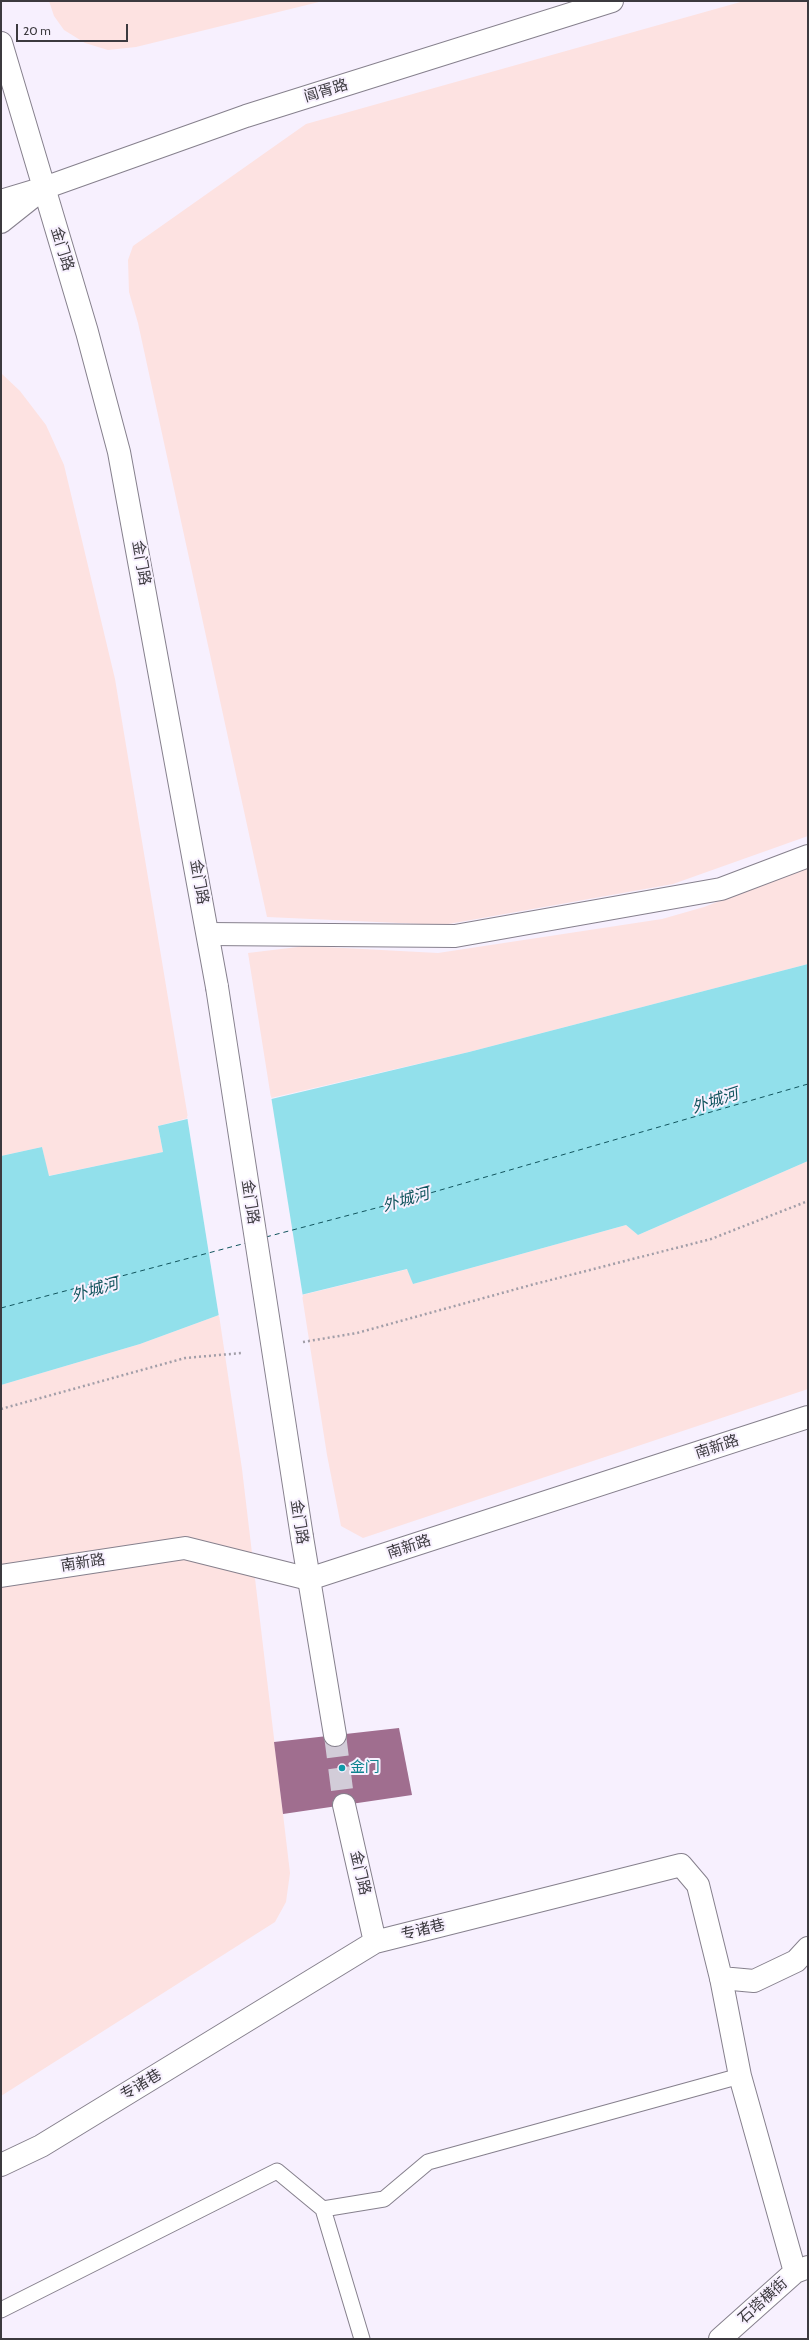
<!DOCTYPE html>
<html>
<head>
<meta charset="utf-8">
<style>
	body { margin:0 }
	#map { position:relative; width:809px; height:2340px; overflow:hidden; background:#f7f0fe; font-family:Cabin,sans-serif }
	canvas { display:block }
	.frame { position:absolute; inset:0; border:2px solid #3c3a3f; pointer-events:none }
	.scale { position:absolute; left:16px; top:24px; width:112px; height:18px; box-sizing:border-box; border:2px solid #3c3a3f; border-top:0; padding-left:5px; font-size:12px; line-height:14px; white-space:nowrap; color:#3c3a3f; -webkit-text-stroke:3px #f7f0fe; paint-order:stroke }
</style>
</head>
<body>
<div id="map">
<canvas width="809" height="2340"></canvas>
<div class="frame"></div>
<div class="scale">20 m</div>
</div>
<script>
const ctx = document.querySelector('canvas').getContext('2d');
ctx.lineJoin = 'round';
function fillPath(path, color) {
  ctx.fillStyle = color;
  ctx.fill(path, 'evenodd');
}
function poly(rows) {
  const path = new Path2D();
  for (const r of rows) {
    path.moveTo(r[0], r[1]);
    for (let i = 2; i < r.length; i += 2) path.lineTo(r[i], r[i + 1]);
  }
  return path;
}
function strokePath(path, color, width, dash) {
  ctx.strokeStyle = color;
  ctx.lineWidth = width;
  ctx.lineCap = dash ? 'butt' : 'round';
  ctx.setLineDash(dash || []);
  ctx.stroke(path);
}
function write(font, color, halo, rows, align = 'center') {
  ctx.font = font + ' Cabin,"Noto Sans SC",sans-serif';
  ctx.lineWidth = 4;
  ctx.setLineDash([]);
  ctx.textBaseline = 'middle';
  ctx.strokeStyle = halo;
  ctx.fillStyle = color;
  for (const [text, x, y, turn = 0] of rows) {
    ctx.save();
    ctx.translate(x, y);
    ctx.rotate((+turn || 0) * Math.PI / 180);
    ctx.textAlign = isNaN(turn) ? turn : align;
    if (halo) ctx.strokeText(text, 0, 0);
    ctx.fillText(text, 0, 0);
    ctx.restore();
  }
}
fillPath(poly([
	[49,1,323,1,136,47,108,50,85,43,64,30,54,16],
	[744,1,808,1,808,836,673,884,443,925,267,917,138,323,129,292,128,260,133,246,306,124],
	[1,373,20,391,46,425,64,465,115,679,188,1118,158,1126,163,1152,48,1176,42,1147,1,1156],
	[808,867,808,964,469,1052,271,1098,248,953,306,946,438,953,662,919,704,907],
	[808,1161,808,1389,363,1538,341,1526,327,1455,302,1295,408,1269,413,1284,626,1225,638,1235],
	[219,1315,242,1469,290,1873,286,1902,275,1922,1,2096,1,1385,140,1344]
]), '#fde2e1');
fillPath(poly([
	[808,964,808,1161,638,1235,626,1225,413,1284,407,1269,219,1315,140,1344,1,1385,1,1156,42,1147,49,1176,163,1152,158,1126,469,1052]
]), '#92e0eb');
fillPath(poly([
	[271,1096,303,1297,219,1317,187,1116]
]), '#f7f0fe');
strokePath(poly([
	[266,1237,399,1202,808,1084],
	[1,1308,246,1243]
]), '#12555e', 1, [5, 4]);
fillPath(poly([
	[399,1728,412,1795,283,1814,274,1742]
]), '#a06e8f');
strokePath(poly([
	[335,1735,344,1805]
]), '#d2ccd8', 22, [22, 11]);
const lane = poly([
	[323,2209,384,2199,428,2162,740,2076],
	[1,2310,277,2171,323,2209,362,2339]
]);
const street = poly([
	[208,934,455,936,721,889,808,856],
	[1,1576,185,1548,309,1579,808,1417],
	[721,1978,740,2076,795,2272],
	[720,2339,795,2272,808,2267]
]);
const secondary = poly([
	[1,43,87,332,119,452,217,987],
	[1,201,44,188,246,116,612,1],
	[1,222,35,195],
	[302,1537,335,1735],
	[344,1805,375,1942],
	[1,2165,41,2146,375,1942,681,1865,698,1885,721,1978,754,1981,796,1961,808,1948]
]);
strokePath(lane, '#86808d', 17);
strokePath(street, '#86808d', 24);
strokePath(secondary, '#86808d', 24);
strokePath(poly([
	[303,1342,357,1333,531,1285,711,1239,808,1201],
	[1,1409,185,1358,242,1353]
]), '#a29ea8', 2.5, [2, 3]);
strokePath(lane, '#fff', 15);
strokePath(street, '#fff', 22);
strokePath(secondary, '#fff', 22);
const secondaryBridge = poly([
	[217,987,302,1537]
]);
strokePath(secondaryBridge, '#86808d', 24, []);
strokePath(secondaryBridge, '#fff', 22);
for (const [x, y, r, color] of [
	[342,1768,4,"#0f9aa8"]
]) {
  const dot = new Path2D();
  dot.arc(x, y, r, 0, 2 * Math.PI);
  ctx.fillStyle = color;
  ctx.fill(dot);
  strokePath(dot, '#f7f0fe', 1.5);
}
write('15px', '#3c3a3f', '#f7f0fe', [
	["阊胥路",326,91,-17],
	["金门路",62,249,73],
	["金门路",141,563,80],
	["金门路",199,882,80],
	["金门路",250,1202,81],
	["南新路",717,1447,-18],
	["金门路",299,1522,81],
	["南新路",409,1547,-18],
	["南新路",83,1563,-9],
	["金门路",360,1873,77],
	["专诸巷",423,1930,-14],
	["专诸巷",141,2085,-31],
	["石塔横街",763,2301,-42]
]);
write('15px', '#0d838f', '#f7f0fe', [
	["金门",350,1768]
], 'left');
write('italic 16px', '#12555e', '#f7f0fe', [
	["外城河",715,1101,-18],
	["外城河",406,1200,-16],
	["外城河",95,1290,-16]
]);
</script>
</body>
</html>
